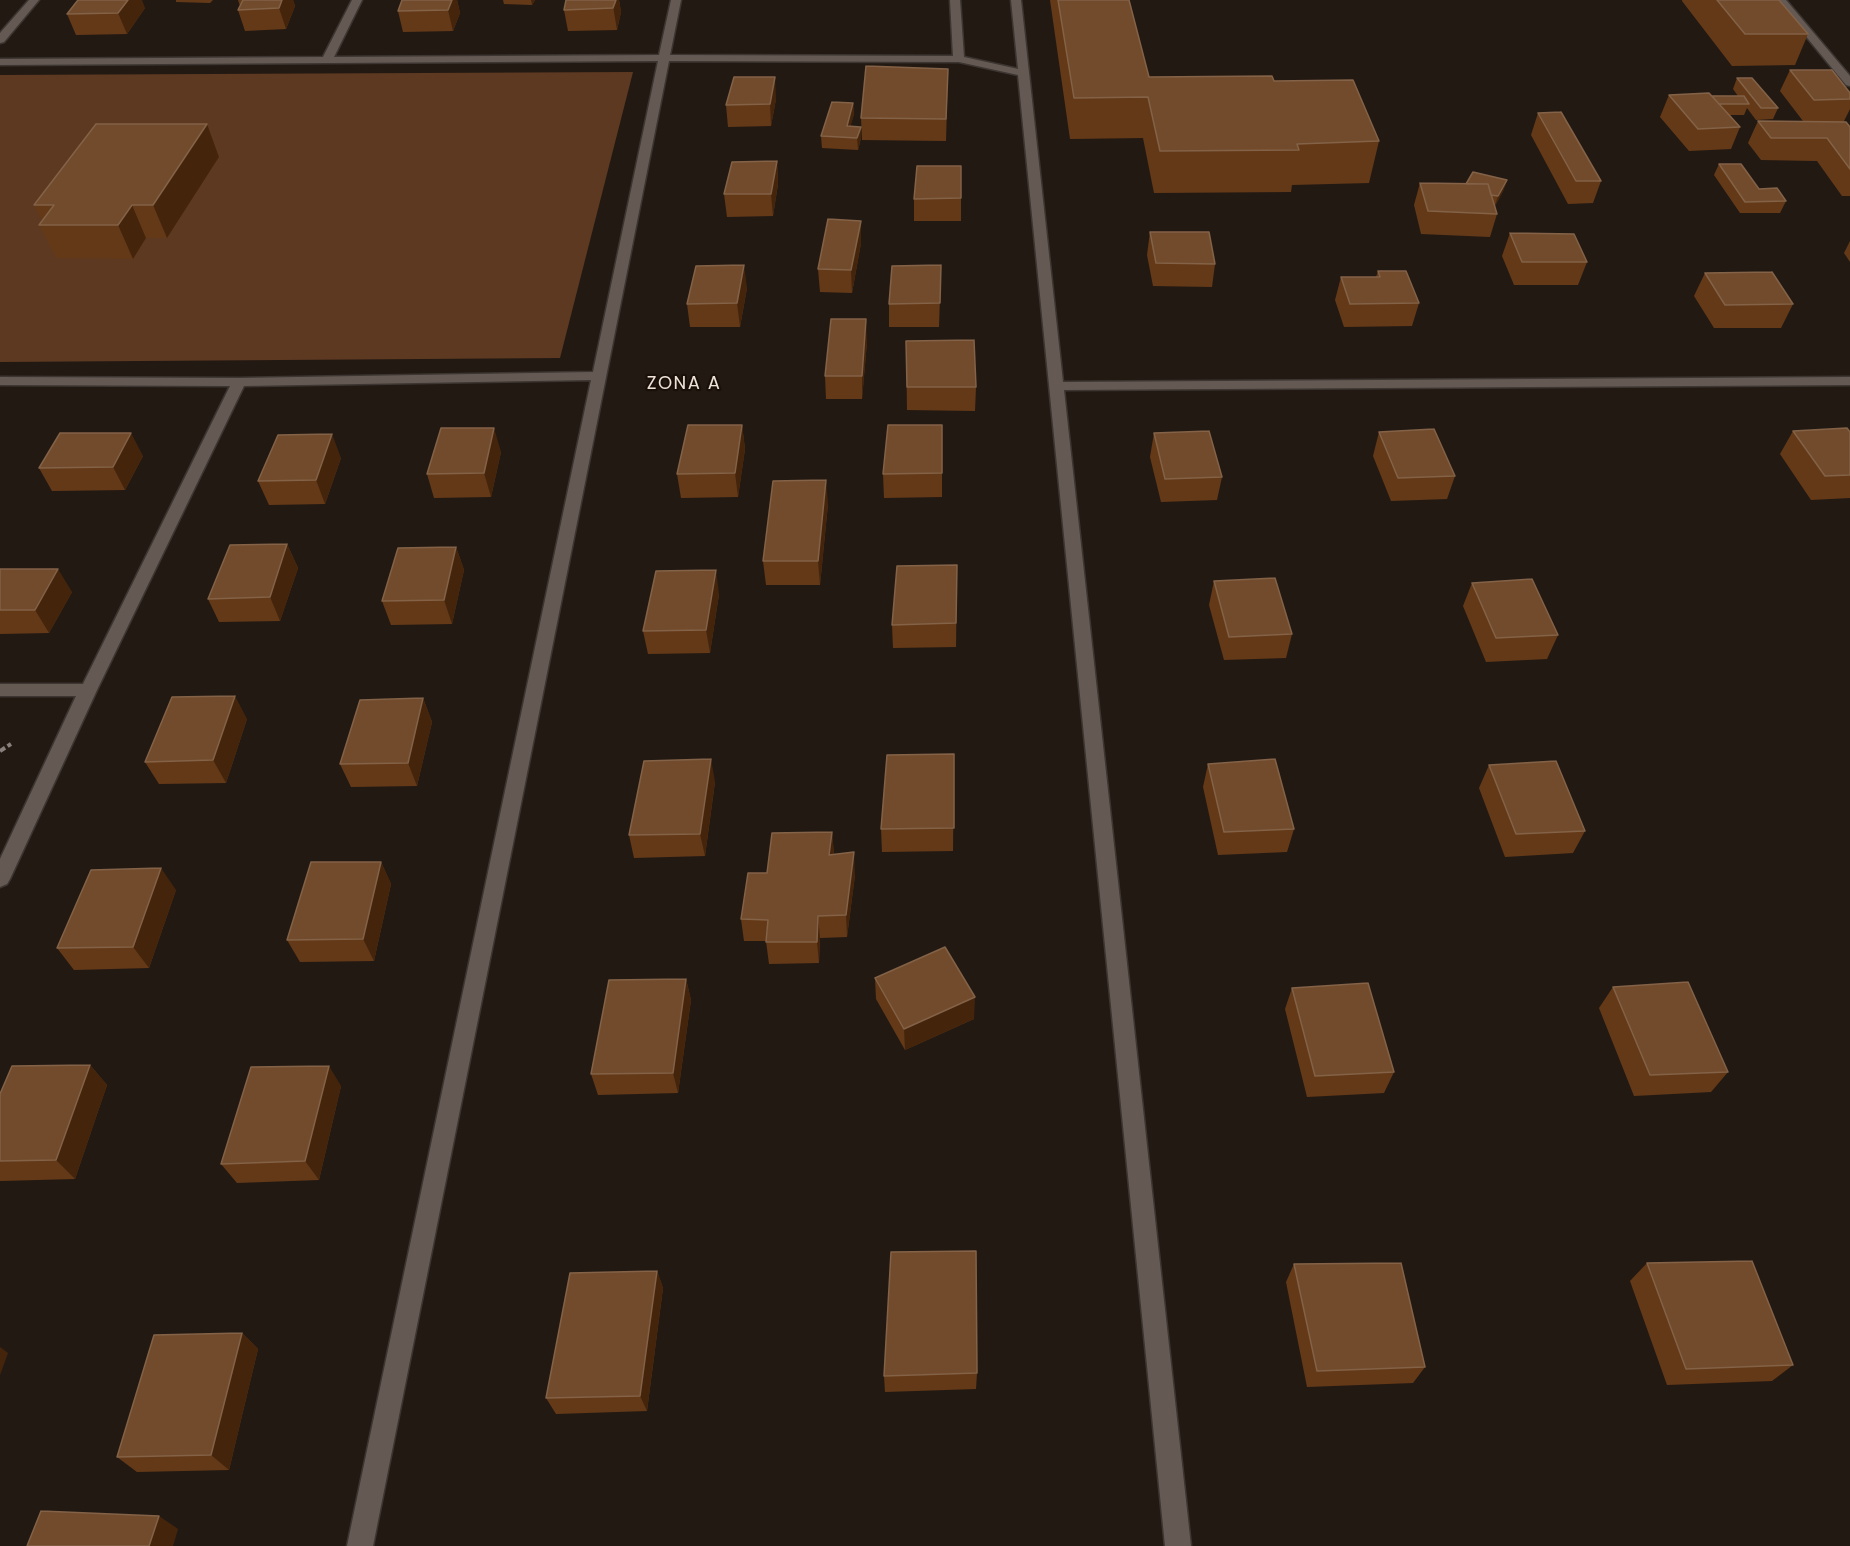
<!DOCTYPE html>
<html>
<head>
<meta charset="utf-8">
<style>
	body { margin:0 }
	canvas { display:block; background:#231913 }
</style>
</head>
<body>
<canvas width="1850" height="1546"></canvas>
<script>
const ctx = document.querySelector('canvas').getContext('2d');
ctx.lineJoin = 'round';
function fillPath(path, color) {
  ctx.fillStyle = color;
  ctx.fill(path, 'evenodd');
}
function poly(rows) {
  const path = new Path2D();
  for (const r of rows) {
    path.moveTo(r[0], r[1]);
    for (let i = 2; i < r.length; i += 2) path.lineTo(r[i], r[i + 1]);
  }
  return path;
}
function strokePath(path, color, width, dash) {
  ctx.strokeStyle = color;
  ctx.lineWidth = width;
  ctx.lineCap = dash ? 'butt' : 'round';
  ctx.setLineDash(dash || []);
  ctx.stroke(path);
}
function write(font, color, halo, rows, align = 'center') {
  ctx.font = font + ' Poppins,sans-serif';
  ctx.lineWidth = 4.5;
  ctx.setLineDash([]);
  ctx.textBaseline = 'middle';
  ctx.strokeStyle = halo;
  ctx.fillStyle = color;
  for (const [text, x, y, turn = 0] of rows) {
    ctx.save();
    ctx.translate(x, y);
    ctx.rotate((+turn || 0) * Math.PI / 180);
    ctx.textAlign = isNaN(turn) ? turn : align;
    if (halo) ctx.strokeText(text, 0, 0);
    ctx.fillText(text, 0, 0);
    ctx.restore();
  }
}
fillPath(poly([
	[633,72,560,358,0,362,0,75]
]), '#5d3921');
const minor = poly([
	[29,0,39,0,4,42,0,43,0,33,29,0],
	[352,0,362,0,334,57,659,55,671,0,681,0,670,55,953,56,950,0,960,0,964,57,1018,69,1011,0,1021,0,1063,382,1850,377,1850,385,1064,390,1191,1546,1165,1546,1018,75,959,62,669,61,373,1546,347,1546,591,380,244,386,97,690,10,879,7,884,0,887,0,859,76,696,0,696,0,684,83,684,230,386,0,385,0,377,239,378,593,372,658,61,0,65,0,59,323,57,352,0],
	[1776,0,1786,0,1850,76,1850,86,1846,85,1776,0]
]);
strokePath(minor, '#3c3531', 3);
strokePath(poly([
	[0,751,11,744]
]), '#89807b', 4, [6, 3]);
fillPath(minor, '#655a53');
fillPath(poly([
	[176,0,213,0,210,3,176,2],
	[238,0,293,0,295,6,286,29,245,31,238,10,240,6],
	[402,0,457,0,460,13,453,31,403,32,398,11],
	[503,0,535,0,532,5,504,4],
	[619,0,621,12,617,30,568,31,564,10],
	[1050,0,1129,0,1149,77,1274,81,1379,141,1369,183,1292,185,1291,192,1154,193,1143,138,1070,139],
	[1682,0,1779,0,1808,34,1795,65,1732,66,1682,1],
	[145,8,127,34,76,35,67,14],
	[948,69,946,141,862,140,861,118],
	[1790,70,1850,93,1850,109,1844,121,1850,127,1850,196,1842,196,1817,161,1761,160,1748,143,1758,121,1803,121,1780,91],
	[1737,78,1778,108,1773,119,1756,120,1747,108,1744,115,1730,115,1740,127,1731,149,1689,151,1660,117,1669,95,1738,96,1733,89],
	[776,99,771,126,728,127,726,105],
	[853,103,854,114,850,127,861,138,858,150,822,148,821,136],
	[1538,113,1601,181,1593,203,1568,204,1531,135],
	[207,124,219,157,167,238,146,238,133,259,56,258,39,225,42,221,34,205],
	[777,161,778,184,773,216,727,217,724,194],
	[1719,164,1759,189,1786,201,1780,213,1740,213,1714,175],
	[961,166,961,221,914,221,914,199],
	[1507,180,1503,191,1495,206,1497,214,1490,237,1421,234,1414,205,1420,183,1466,184],
	[1150,232,1215,264,1212,287,1153,286,1147,255],
	[1510,233,1587,262,1578,285,1514,285,1502,256],
	[1850,241,1850,262,1844,253],
	[861,243,852,293,820,292,818,269],
	[941,265,939,327,889,327,889,304],
	[1378,271,1419,303,1412,326,1344,327,1335,300,1341,277,1376,277],
	[1705,273,1793,304,1781,328,1714,328,1694,296],
	[747,288,740,327,690,327,687,304],
	[906,341,976,387,975,411,907,410],
	[867,342,862,399,826,399,825,376],
	[742,425,745,449,738,497,681,498,677,474],
	[942,425,942,497,884,498,883,474],
	[1793,431,1850,432,1850,498,1811,500,1780,454],
	[1379,432,1455,476,1447,499,1391,501,1373,456],
	[1154,433,1222,477,1217,500,1161,502,1150,457],
	[501,452,491,497,434,498,427,474],
	[143,456,125,490,52,491,39,468],
	[341,458,325,504,269,505,258,481],
	[828,504,820,585,766,585,763,561],
	[287,544,298,568,280,621,219,622,208,599],
	[456,547,464,570,452,624,391,625,382,601],
	[957,565,956,647,893,648,892,625],
	[0,569,72,592,49,633,0,634],
	[1214,581,1292,634,1286,658,1224,660,1209,605],
	[1472,583,1558,635,1547,659,1486,662,1463,606],
	[719,594,710,653,648,654,643,631],
	[423,698,432,722,417,786,351,787,340,764],
	[247,719,226,783,159,784,145,762],
	[954,754,953,851,882,852,881,829],
	[1208,764,1294,829,1287,852,1218,855,1203,787],
	[1489,765,1585,831,1573,853,1505,857,1479,788],
	[715,782,705,856,634,858,629,835],
	[832,832,834,855,855,875,847,937,820,938,819,963,769,964,766,941,744,941,741,919,767,873],
	[381,862,391,884,374,961,300,962,287,940],
	[176,890,149,968,74,970,57,948],
	[875,978,974,1019,905,1050,876,999],
	[686,979,691,1000,678,1093,598,1095,591,1074],
	[1613,987,1728,1072,1711,1092,1634,1096,1599,1008],
	[1292,988,1394,1072,1384,1093,1307,1097,1285,1009],
	[90,1065,107,1085,75,1179,0,1181,0,1094],
	[341,1086,319,1180,237,1183,221,1164],
	[1647,1263,1793,1365,1772,1381,1667,1385,1630,1281],
	[1294,1264,1425,1367,1413,1383,1307,1387,1286,1282],
	[657,1271,663,1288,647,1411,556,1414,546,1398],
	[242,1333,258,1349,229,1470,137,1472,117,1457],
	[977,1373,976,1389,885,1392,884,1376]
]), '#643917');
fillPath(poly([
	[128,0,142,0,145,8,127,34,118,13],
	[282,0,293,0,295,6,286,29,279,8],
	[450,0,457,0,460,13,453,31,448,10],
	[531,0,535,0,532,5],
	[612,0,619,0,621,12,617,30],
	[775,77,776,99,771,126,770,104],
	[853,103,854,114,847,138,847,126],
	[207,124,219,157,167,238,153,205],
	[861,127,861,138,858,150,857,138],
	[777,161,778,184,773,216,771,194],
	[1507,180,1503,191,1494,208,1498,196],
	[132,205,146,238,133,259,118,225],
	[861,221,861,243,852,293,851,270],
	[744,265,747,288,740,327,737,303],
	[866,319,867,342,862,399,862,376],
	[742,425,745,449,738,497,735,473],
	[494,428,501,452,491,497,484,473],
	[131,433,143,456,125,490,113,467],
	[332,434,341,458,325,504,316,480],
	[826,480,828,504,820,585,818,561],
	[287,544,298,568,280,621,270,597],
	[456,547,464,570,452,624,444,600],
	[58,569,72,592,49,633,35,610],
	[716,570,719,594,710,653,706,630],
	[235,696,247,719,226,783,213,760],
	[423,698,432,722,417,786,408,763],
	[711,759,715,782,705,856,700,834],
	[832,832,834,855,829,855],
	[854,852,855,875,847,937,846,915],
	[381,862,391,884,374,961,363,939],
	[161,868,176,890,149,968,133,947],
	[818,916,820,938,819,963,817,942],
	[686,979,691,1000,678,1093,673,1073],
	[975,997,974,1019,905,1050,904,1029],
	[90,1065,107,1085,75,1179,56,1160],
	[329,1066,341,1086,319,1180,305,1161],
	[657,1271,663,1288,647,1411,640,1396],
	[242,1333,258,1349,229,1470,211,1455],
	[0,1347,8,1353,0,1375],
	[159,1516,178,1529,173,1546,149,1546]
]), '#44250c');
const building = poly([
	[78,0,128,0,118,13,67,14,78,0],
	[243,0,282,0,279,8,238,10,243,0],
	[402,0,452,0,448,10,398,11,402,0],
	[566,0,616,0,613,8,564,10,566,0],
	[1058,0,1129,0,1149,77,1272,76,1274,81,1353,80,1379,141,1297,144,1299,150,1160,151,1148,97,1074,98,1058,0],
	[1717,0,1779,0,1808,34,1745,34,1717,0],
	[866,66,948,69,946,119,861,118,866,66],
	[1790,70,1832,70,1850,93,1850,99,1814,100,1790,70],
	[734,77,775,77,770,104,726,105,734,77],
	[1737,78,1752,78,1778,108,1761,108,1737,78],
	[1709,93,1740,127,1698,129,1669,95,1709,93],
	[1712,96,1744,96,1749,104,1719,104,1712,96],
	[832,102,853,103,847,126,861,127,857,138,821,136,832,102],
	[1561,112,1601,181,1576,181,1538,113,1561,112],
	[1758,121,1846,122,1850,127,1850,169,1827,138,1771,138,1758,121],
	[96,124,207,124,153,205,132,205,118,225,39,225,54,205,34,205,96,124],
	[777,161,771,194,724,194,732,162,777,161],
	[1719,164,1741,164,1759,189,1777,188,1786,201,1745,202,1719,164],
	[917,166,961,166,961,198,914,199,917,166],
	[1473,172,1507,180,1498,196,1491,195,1488,184,1466,184,1473,172],
	[1420,183,1488,184,1497,214,1428,211,1420,183],
	[828,219,861,221,851,270,818,269,828,219],
	[1150,232,1209,232,1215,264,1156,263,1150,232],
	[1510,233,1574,234,1587,262,1522,262,1510,233],
	[744,265,737,303,687,304,696,266,744,265],
	[941,265,940,303,889,304,892,266,941,265],
	[1378,271,1406,271,1419,303,1350,304,1341,277,1380,277,1378,271],
	[1772,272,1793,304,1725,305,1705,273,1772,272],
	[831,319,866,319,862,376,825,376,831,319],
	[974,340,976,387,907,387,906,341,974,340],
	[688,425,742,425,735,473,677,474,688,425],
	[888,425,942,425,942,473,883,474,888,425],
	[441,428,494,428,484,473,427,474,441,428],
	[1847,428,1850,432,1850,475,1825,476,1793,431,1847,428],
	[1434,429,1455,476,1398,478,1379,432,1434,429],
	[1209,431,1222,477,1165,479,1154,433,1209,431],
	[60,433,131,433,113,467,39,468,60,433],
	[332,434,316,480,258,481,278,435,332,434],
	[826,480,818,561,763,561,773,481,826,480],
	[287,544,270,597,208,599,230,545,287,544],
	[456,547,444,600,382,601,398,548,456,547],
	[957,565,956,623,892,625,897,566,957,565],
	[0,569,58,569,35,610,0,610,0,569],
	[716,570,706,630,643,631,656,571,716,570],
	[1275,578,1292,634,1229,637,1214,581,1275,578],
	[1532,579,1558,635,1496,638,1472,583,1532,579],
	[235,696,213,760,145,762,172,697,235,696],
	[423,698,408,763,340,764,360,700,423,698],
	[954,754,954,828,881,829,887,755,954,754],
	[711,759,700,834,629,835,644,761,711,759],
	[1275,759,1294,829,1224,832,1208,764,1275,759],
	[1556,761,1585,831,1516,834,1489,765,1556,761],
	[832,832,829,855,854,852,846,915,818,916,817,942,766,942,768,920,741,919,748,873,767,873,772,833,832,832],
	[311,862,381,862,363,939,287,940,311,862],
	[161,868,133,947,57,948,91,870,161,868],
	[945,947,975,997,904,1029,875,978,945,947],
	[686,979,673,1073,591,1074,609,980,686,979],
	[1688,982,1728,1072,1650,1075,1613,987,1688,982],
	[1368,983,1394,1072,1315,1076,1292,988,1368,983],
	[90,1065,56,1160,0,1161,0,1094,12,1066,90,1065],
	[329,1066,305,1161,221,1164,251,1067,329,1066],
	[976,1251,977,1373,884,1376,891,1252,976,1251],
	[1752,1261,1793,1365,1686,1369,1647,1263,1752,1261],
	[1401,1263,1425,1367,1317,1371,1294,1264,1401,1263],
	[657,1271,640,1396,546,1398,570,1273,657,1271],
	[242,1333,211,1455,117,1457,154,1335,242,1333],
	[41,1511,159,1516,149,1546,27,1546,41,1511]
]);
fillPath(building, '#714b2c');
strokePath(building, '#836247', 1.5);
ctx.letterSpacing = '1.5px';
write('18px', '#eee1d8', '#19100a', [
	["ZONA A",684,384]
]);
ctx.letterSpacing = '0px';
</script>
</body>
</html>
